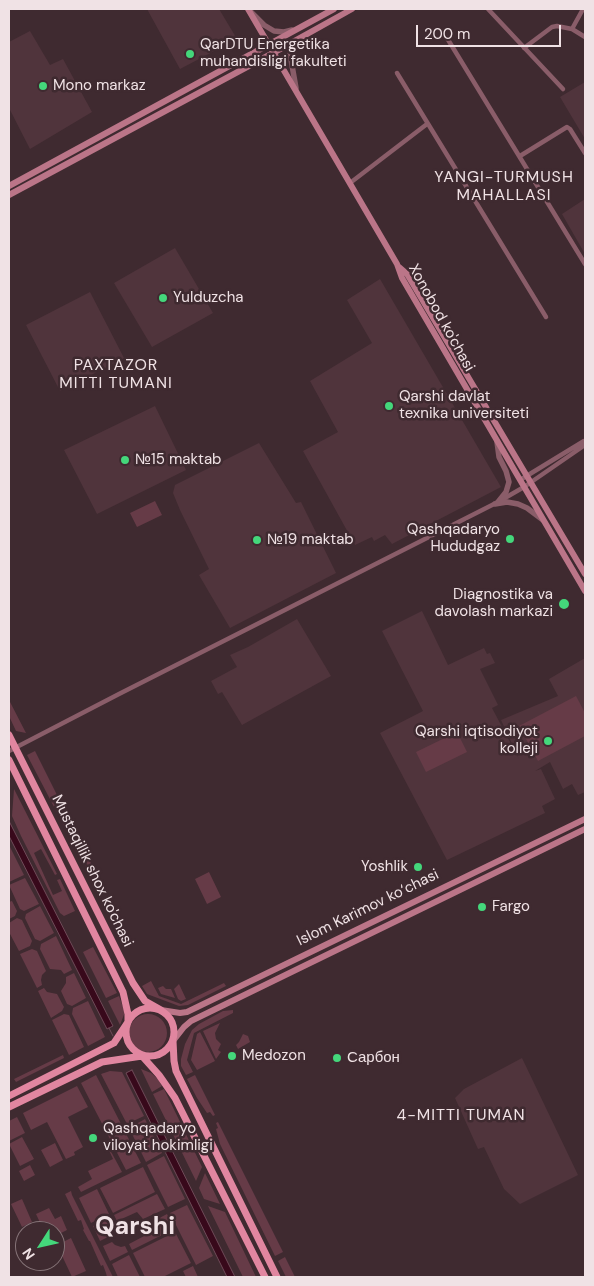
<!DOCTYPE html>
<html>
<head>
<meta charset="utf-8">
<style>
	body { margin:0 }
	#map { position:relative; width:594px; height:1286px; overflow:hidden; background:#3f2a30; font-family:"DM Sans",sans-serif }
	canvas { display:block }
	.frame { position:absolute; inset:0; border:10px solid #f0e2e5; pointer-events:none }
	.north { position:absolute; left:15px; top:1221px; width:50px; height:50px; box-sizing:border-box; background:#3f2a30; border:1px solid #867478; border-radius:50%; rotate:235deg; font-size:14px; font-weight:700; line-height:20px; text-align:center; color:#f0e2e5 }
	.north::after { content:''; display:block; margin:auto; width:18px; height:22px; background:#44d77b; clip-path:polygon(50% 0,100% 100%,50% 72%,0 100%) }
	.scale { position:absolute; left:416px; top:25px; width:145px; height:22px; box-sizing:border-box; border:2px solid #f0e2e5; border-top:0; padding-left:6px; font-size:15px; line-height:18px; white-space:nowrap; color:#f0e2e5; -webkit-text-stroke:4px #3f2a30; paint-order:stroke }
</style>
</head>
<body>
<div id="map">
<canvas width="594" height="1286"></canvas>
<div class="frame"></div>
<div class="north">N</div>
<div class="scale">200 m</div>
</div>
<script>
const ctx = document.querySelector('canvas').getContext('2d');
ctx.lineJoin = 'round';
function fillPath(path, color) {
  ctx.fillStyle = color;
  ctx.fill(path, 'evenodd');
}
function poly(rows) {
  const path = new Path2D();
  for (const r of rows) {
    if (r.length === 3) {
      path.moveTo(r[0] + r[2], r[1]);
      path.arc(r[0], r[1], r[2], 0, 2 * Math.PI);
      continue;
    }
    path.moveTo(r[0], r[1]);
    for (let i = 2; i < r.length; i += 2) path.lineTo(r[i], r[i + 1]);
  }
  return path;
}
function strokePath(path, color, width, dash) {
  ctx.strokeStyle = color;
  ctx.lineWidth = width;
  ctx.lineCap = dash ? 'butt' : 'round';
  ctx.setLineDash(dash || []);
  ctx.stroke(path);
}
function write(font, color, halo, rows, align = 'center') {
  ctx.font = font + ' "DM Sans",sans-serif';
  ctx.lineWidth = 5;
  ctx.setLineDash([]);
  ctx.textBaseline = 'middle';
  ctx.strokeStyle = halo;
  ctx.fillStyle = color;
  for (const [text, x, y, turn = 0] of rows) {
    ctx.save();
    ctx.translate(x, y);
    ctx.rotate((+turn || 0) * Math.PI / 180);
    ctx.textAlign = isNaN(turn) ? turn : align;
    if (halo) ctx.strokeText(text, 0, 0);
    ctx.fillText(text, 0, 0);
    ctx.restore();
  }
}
fillPath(poly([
	[147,9,219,9,237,39,180,69],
	[30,31,50,65,63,59,92,112,30,149,9,108,9,42],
	[585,82,585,139,560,97],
	[585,199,585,254,562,214],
	[175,248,213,313,152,347,114,283],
	[380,279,501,487,392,544,385,535,374,541,372,537,355,545,303,451,338,432,310,381,372,343,347,300],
	[90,292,124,358,60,391,26,325],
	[155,406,186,470,97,514,64,450],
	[259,443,296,503,301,502,336,573,230,628,199,575,209,569,180,510,173,493,175,485],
	[422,611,448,665,484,648,487,654,490,653,495,663,480,669,498,705,492,708,519,759,501,720,558,696,549,679,585,658,585,792,578,795,572,784,563,789,550,762,535,771,541,769,555,799,542,806,545,813,447,860,380,733,423,711,382,631],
	[297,619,331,676,242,725,222,692,218,694,211,681,237,667,230,655,248,647],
	[522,1058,578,1175,520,1204,504,1189,484,1147,478,1149,455,1098,464,1089]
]), '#50343c');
fillPath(poly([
	[155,501,162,515,137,527,130,513],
	[576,696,585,713,585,736,538,761,519,726],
	[9,700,26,733,16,731,9,716],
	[457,732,467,752,426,772,416,752],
	[35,751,103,887,96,891,85,866,87,865,81,852,78,853,27,755],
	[14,789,57,874,55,875,41,849,34,853,53,895,62,891,57,880,60,879,75,911,64,916,60,913,21,836,12,816],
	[9,845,24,875,9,882],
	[209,872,221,897,207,904,195,879],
	[25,878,39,904,24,911,20,909,9,885],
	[12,901,17,911,15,916,9,919,9,902],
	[40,906,54,933,40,941,35,939,25,918,26,914],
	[17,918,22,920,32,941,30,946,19,951,9,932,9,923],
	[56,936,72,970,64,974,61,970,50,969,40,949,41,944],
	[93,947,117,993,106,998,83,952],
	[32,949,37,951,46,971,42,975,41,980,42,985,37,988,20,954],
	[74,973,86,998,72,1006,67,1004,61,991,66,983,66,977],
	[151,981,159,996,181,1004,224,983,226,986,188,1005,179,1006,147,994,142,986],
	[179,984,186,999,181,1001,178,999,174,989],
	[163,986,166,989,171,989,175,998,161,994,158,988],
	[44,988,47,992,57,994,64,1007,62,1011,51,1018,38,991],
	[119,996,125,1012,120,1025,108,1001],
	[88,1001,105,1037,88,1046,72,1014,73,1008],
	[233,1010,233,1013,194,1033,187,1060,193,1072,186,1075,181,1066,181,1059,185,1044,192,1030,199,1024,223,1011],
	[64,1014,69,1015,84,1047,69,1055,52,1020],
	[148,1033,19],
	[220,1023,215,1033,216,1039,221,1044,218,1050,221,1052,216,1059,203,1031],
	[200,1032,215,1061,197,1070,191,1060,197,1034],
	[243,1034,248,1036,250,1042,238,1049,236,1045,239,1042],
	[63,1055,64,1058,16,1082,14,1079],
	[141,1069,151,1073,158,1079,162,1086,152,1092],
	[110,1071,122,1072,144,1116,127,1124,101,1074],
	[96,1075,141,1163,126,1170,81,1083],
	[195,1075,215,1115,213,1116,210,1112,207,1113,197,1098,187,1079],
	[77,1086,88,1107,68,1117,83,1147,74,1152,75,1155,66,1159,47,1122,31,1130,23,1113],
	[164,1089,202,1167,196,1181,153,1094],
	[17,1117,25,1133,9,1141,9,1121],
	[145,1119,162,1153,146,1162,129,1128],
	[218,1122,283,1252,275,1256,220,1144,216,1129,218,1128,216,1123],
	[22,1137,34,1159,20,1166,9,1144],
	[55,1143,63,1160,50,1167,41,1150],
	[107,1146,108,1146,122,1172,81,1192,78,1187,92,1179,88,1171,113,1159],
	[164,1156,185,1199,168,1207,147,1165],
	[30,1165,35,1175,24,1181,19,1171],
	[143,1167,155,1192,113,1213,100,1188],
	[205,1173,220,1204,204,1199,199,1188],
	[97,1189,109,1214,91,1223,79,1198],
	[71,1191,72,1195,113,1277,107,1277,106,1273,103,1265,101,1266,90,1241,89,1241,83,1230,84,1229,81,1220,78,1221,65,1194],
	[157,1194,165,1209,143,1219,137,1212,117,1221,114,1215],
	[22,1199,32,1222,22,1227,11,1204],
	[187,1205,213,1256,196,1265,170,1213],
	[208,1206,225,1212,256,1277,243,1277],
	[49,1208,55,1219,61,1216,67,1230,55,1236,55,1231,44,1231,36,1214],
	[167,1214,174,1229,132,1250,129,1244,148,1234,149,1230,146,1225],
	[111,1217,114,1223,108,1232,108,1237,100,1241,93,1226],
	[175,1232,191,1263,163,1277,145,1277,133,1253],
	[71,1238,86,1271,72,1277,57,1245],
	[112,1242,115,1245,121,1247,125,1246,128,1252,110,1261,103,1246],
	[129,1255,140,1277,118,1277,112,1264],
	[285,1257,295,1277,286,1277,278,1261],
	[193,1266,198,1277,186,1277,183,1271]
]), '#663b47');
const water = poly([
	[9,821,113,1026,107,1029,9,836,9,821],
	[132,1070,235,1277,227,1277,126,1073,132,1070]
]);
fillPath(water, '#38091b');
strokePath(water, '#6f4a58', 1);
strokePath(poly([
	[109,1028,113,1036]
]), '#6f4a58', 1);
strokePath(poly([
	[488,9,563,89],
	[572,29,583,9],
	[447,38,585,264],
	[524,48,552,27,557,26,572,29,585,37],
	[397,73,546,317],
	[520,156,567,127,570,129,585,153],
	[350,183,427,124],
	[520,480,584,441],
	[9,751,119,694,498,502,524,487,582,447,585,441]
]), '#8a5d69', 4.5);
strokePath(poly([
	[251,12,264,25,274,31,284,32,292,30],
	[296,88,290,54,293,47,300,39],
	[497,442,499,457,506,471,509,482,506,492,498,502],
	[495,504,507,502,518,504,527,508,543,520]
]), '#8a5d69', 5.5);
strokePath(poly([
	[248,9,397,264,402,278,585,591],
	[9,186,334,9],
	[9,195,273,53,352,9],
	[399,267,407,274,585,574],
	[161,1010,180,1013,187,1012,585,819],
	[173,1041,184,1027,191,1021,585,829]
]), '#bb7588', 6);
strokePath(poly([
	[9,735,133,983,145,1001,161,1010],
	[9,760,123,992,128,1014,128,1022,114,1043,9,1096],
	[150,1032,24],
	[173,1041,174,1061,176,1071,277,1277],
	[9,1107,102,1062,142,1056,159,1075,175,1098,265,1277]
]), '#e186a0', 7);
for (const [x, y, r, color] of [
	[190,54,5,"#44d77b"],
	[43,86,5,"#44d77b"],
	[163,298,5,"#44d77b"],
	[389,406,5,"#44d77b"],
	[125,460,5,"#44d77b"],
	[510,539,5,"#44d77b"],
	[257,540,5,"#44d77b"],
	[564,604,6,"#44d77b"],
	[548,741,5,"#44d77b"],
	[418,867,5,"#44d77b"],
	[482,907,5,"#44d77b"],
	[232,1056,5,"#44d77b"],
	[337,1058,5,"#44d77b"],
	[93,1138,5,"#44d77b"]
]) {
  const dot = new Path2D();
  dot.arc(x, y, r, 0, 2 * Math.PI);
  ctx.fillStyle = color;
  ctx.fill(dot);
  strokePath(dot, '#3f2a30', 2);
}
write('15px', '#f0e2e5', '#3f2a30', [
	["QarDTU Energetika",200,45],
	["muhandisligi fakulteti",200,62],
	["Mono markaz",53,86],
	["Yulduzcha",173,298],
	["Qarshi davlat",399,397],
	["texnika universiteti",399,414],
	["№15 maktab",135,460],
	["Qashqadaryo",500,530,"right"],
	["Hududgaz",500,547,"right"],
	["№19 maktab",267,540],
	["Diagnostika va",553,595,"right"],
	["davolash markazi",553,612,"right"],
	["Qarshi iqtisodiyot",538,732,"right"],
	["kolleji",538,749,"right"],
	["Yoshlik",408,867,"right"],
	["Fargo",492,907],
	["Medozon",242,1056],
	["Сарбон",347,1058],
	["Qashqadaryo",103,1129],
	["viloyat hokimligi",103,1146]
], 'left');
write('15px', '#f0e2e5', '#3f2a30', [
	["Xonobod ko'chasi",441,318,61],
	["Mustaqillik shox ko'chasi",92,871,64],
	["Islom Karimov ko‘chasi",368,908,-26]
]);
ctx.letterSpacing = '1px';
write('16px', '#f0e2e5', '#3f2a30', [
	["YANGI-TURMUSH",504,178],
	["MAHALLASI",504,196],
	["PAXTAZOR",116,366],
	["MITTI TUMANI",116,384],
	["4-MITTI TUMAN",461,1116]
]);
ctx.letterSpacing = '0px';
write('bold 25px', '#f0e2e5', '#3f2a30', [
	["Qarshi",135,1227]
]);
</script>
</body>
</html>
